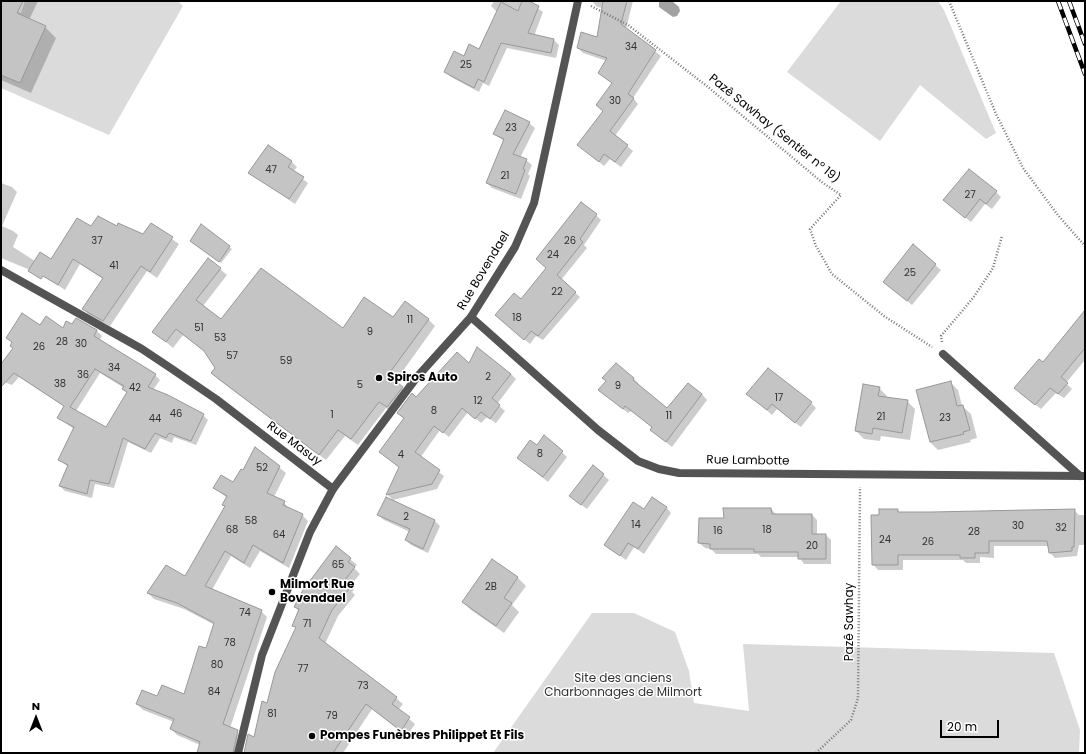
<!DOCTYPE html>
<html>
<head>
<meta charset="utf-8">
<style>
	body { margin:0 }
	#map { position:relative; width:1086px; height:754px; overflow:hidden; background:#fff; font-family:Poppins,sans-serif }
	canvas { display:block }
	.frame { position:absolute; inset:0; border:2px solid #000; pointer-events:none }
	.north { position:absolute; left:16px; top:698px; width:40px; height:40px; -webkit-text-stroke:3px #fff; paint-order:stroke; rotate:0deg; font-size:11px; font-weight:700; line-height:16px; text-align:center; color:#000 }
	.north::after { content:''; display:block; margin:auto; width:14px; height:18px; background:#000; clip-path:polygon(50% 0,100% 100%,50% 72%,0 100%) }
	.scale { position:absolute; left:940px; top:720px; width:59px; height:18px; box-sizing:border-box; border:2px solid #000; border-top:0; padding-left:5px; font-size:12px; line-height:14px; white-space:nowrap; color:#000; -webkit-text-stroke:3px #fff; paint-order:stroke }
</style>
</head>
<body>
<div id="map">
<canvas width="1086" height="754"></canvas>
<div class="frame"></div>
<div class="north">N</div>
<div class="scale">20 m</div>
</div>
<script>
const ctx = document.querySelector('canvas').getContext('2d');
ctx.lineJoin = 'round';
function fillPath(path, color) {
  ctx.fillStyle = color;
  ctx.fill(path, 'evenodd');
}
function poly(rows) {
  const path = new Path2D();
  for (const r of rows) {
    path.moveTo(r[0], r[1]);
    for (let i = 2; i < r.length; i += 2) path.lineTo(r[i], r[i + 1]);
  }
  return path;
}
function strokePath(path, color, width, dash) {
  ctx.strokeStyle = color;
  ctx.lineWidth = width;
  ctx.lineCap = dash ? 'butt' : 'round';
  ctx.setLineDash(dash || []);
  ctx.stroke(path);
}
function write(font, color, halo, rows, align = 'center') {
  ctx.font = font + ' Poppins,sans-serif';
  ctx.lineWidth = 3;
  ctx.setLineDash([]);
  ctx.textBaseline = 'middle';
  ctx.strokeStyle = halo;
  ctx.fillStyle = color;
  for (const [text, x, y, turn = 0] of rows) {
    ctx.save();
    ctx.translate(x, y);
    ctx.rotate((+turn || 0) * Math.PI / 180);
    ctx.textAlign = isNaN(turn) ? turn : align;
    if (halo) ctx.strokeText(text, 0, 0);
    ctx.fillText(text, 0, 0);
    ctx.restore();
  }
}
fillPath(poly([
	[25,1,178,1,183,6,109,135,1,88,1,7,21,13],
	[841,1,938,1,944,10,996,133,986,139,920,85,880,141,787,72],
	[592,613,634,613,675,632,689,671,694,703,749,711,743,644,1054,653,1080,730,1079,753,493,753]
]), '#dbdbdb');
fillPath(poly([
	[659,1,672,1,679,7,680,11,677,16,673,17,659,7]
]), '#a2a2a2');
fillPath(poly([
	[1,1,38,1,29,20,45,27,56,38,31,93,1,80],
	[494,1,533,1,532,4,543,12,534,36,554,40,559,45,556,58,507,48,489,86,483,83,479,92,451,77,445,72,464,58,480,51,498,13,491,6],
	[592,1,633,1,626,29,661,56,633,98,638,104,615,136,633,151,621,167,610,159,604,166,579,145,604,112,597,105,613,84,599,73,607,61,583,53,578,48,598,38,603,8,597,7],
	[529,123,535,128,520,158,526,160,532,165,528,174,530,176,521,199,492,188,487,183,504,141,494,134],
	[291,161,297,167,293,172,308,183,295,204,250,173],
	[1,183,12,187,17,192,2,226,13,231,18,235,13,247,38,263,40,274,1,258],
	[996,192,1001,197,992,209,985,204,971,222,950,205],
	[596,215,601,220,584,245,587,248,561,280,580,297,543,340,536,336,530,344,501,320,521,301,547,268],
	[151,224,179,244,157,278,147,271,110,326,89,315,83,309,103,279,80,264,65,290,46,277,92,227,117,227,144,235],
	[201,226,232,249,221,263,194,243],
	[913,246,941,270,912,305,890,287],
	[220,269,227,275,203,306,221,320,343,329,393,319,429,320,435,326,395,382,409,394,394,413,386,408,358,445,345,436,326,460,219,380,212,373,216,368,207,353,183,335,173,348,154,332],
	[1085,313,1085,360,1066,383,1072,389,1064,398,1056,393,1041,409,1020,393],
	[76,320,97,331,102,336,99,341,155,375,160,380,153,390,203,415,208,420,196,445,174,437,172,443,160,438,151,453,128,442,114,488,95,484,92,498,65,491,60,486,68,467,60,460,74,429,58,418,65,407,19,377,12,385,1,381,1,366,14,348,13,343,7,338,40,326,63,329,72,326],
	[100,373,124,388,128,393,106,428,76,411],
	[469,364,511,374,516,379,497,404,505,411,496,423,487,417,481,423,468,412,449,437,440,430,420,458,444,476,437,489,393,500,388,495,400,468,380,452,404,419,398,413,417,398],
	[616,364,634,379,639,384,638,386,668,410,702,394,707,400,672,447,657,435,653,428,631,411,628,413,605,395,606,381],
	[950,382,958,390,962,406,971,414,977,438,970,440,971,442,938,450,930,442],
	[879,388,887,396,887,398,907,401,915,409,910,440,881,436,880,441,864,439,856,431],
	[748,394,811,403,816,408,801,427,777,409,772,415],
	[255,448,286,473,274,497,284,502,289,509,302,515,308,521,289,568,260,551,250,568,231,556,212,590,261,611,267,617,230,728,238,735,234,753,198,753,200,745,177,735,171,729,174,722,143,710,137,704,157,698,184,695,207,649,215,625,184,609,154,599,148,593,185,577,225,507,223,504,227,498,214,487,233,483,243,471],
	[562,452,567,457,548,482,518,458],
	[593,466,609,480,587,509,576,501],
	[666,507,671,513,644,554,634,547,626,560,606,545],
	[771,509,776,514,812,515,817,520,817,535,826,535,831,540,831,564,804,564,799,557,761,557,758,554,716,554,711,549,705,548,699,543,725,519],
	[897,510,900,513,1074,510,1079,515,1085,515,1085,545,1079,545,1077,556,1055,558,1050,553,1049,546,994,546,994,558,980,557,980,563,966,563,963,560,903,560,903,570,878,570,873,564,880,516],
	[378,515,434,520,440,526,428,553,411,545,406,540,410,532,384,520],
	[336,547,357,565,354,568,360,574,350,586,354,589,352,592,355,595,338,616,325,644,396,698,403,704,398,710,415,724,407,736,372,709,343,753,256,753,267,704,296,628,293,626,299,611,295,607],
	[492,560,518,578,526,586,512,605,519,612,504,633,471,610,463,602]
]), '#0003');
const building = poly([
	[1,1,23,1,17,13,46,26,20,83,1,75,1,1],
	[522,1,529,1,539,6,528,33,554,39,551,53,501,43,484,82,478,79,474,88,444,72,454,51,464,56,469,44,479,49,501,2,518,11,522,1],
	[603,1,627,1,621,24,656,50,628,94,634,98,610,131,628,145,615,162,604,154,599,162,577,145,603,111,596,105,612,83,598,73,607,58,577,48,581,32,597,37,603,1],
	[505,110,530,122,513,154,527,159,523,169,525,170,516,194,486,183,504,139,493,134,505,110],
	[268,145,292,161,288,167,304,177,289,199,248,173,268,145],
	[969,169,997,191,986,204,980,199,965,218,943,200,969,169],
	[581,202,597,214,580,239,583,242,557,275,576,292,538,336,531,331,524,340,495,315,514,293,521,299,546,268,536,259,581,202],
	[98,216,117,226,118,223,143,234,151,223,173,237,150,272,141,266,103,321,82,309,103,278,73,259,58,285,43,276,41,279,28,271,40,252,51,259,77,218,91,226,98,216],
	[201,224,230,246,219,262,190,241,201,224],
	[913,244,936,264,907,301,883,282,913,244],
	[208,258,221,268,196,300,221,319,261,268,343,328,364,297,393,317,405,301,429,319,388,375,403,387,387,407,379,402,351,439,338,430,319,455,211,373,215,368,204,351,176,329,166,342,152,332,208,258],
	[1085,310,1085,348,1061,377,1068,383,1058,394,1050,388,1035,405,1014,388,1039,359,1043,362,1085,310],
	[22,313,40,325,46,316,63,328,66,321,72,324,76,318,97,330,94,336,156,374,148,387,168,395,204,414,191,441,169,433,166,438,155,433,145,449,123,438,109,484,90,480,87,494,59,486,68,465,58,460,74,427,57,418,64,406,14,373,1,387,1,364,13,348,10,346,12,342,6,338,22,313],
	[95,369,124,386,122,389,127,392,106,427,70,407,95,369],
	[477,347,511,374,492,398,500,405,490,419,481,412,475,419,462,408,443,433,434,426,415,452,440,470,432,484,386,495,399,467,379,452,404,418,397,413,412,393,416,397,457,352,469,363,477,347],
	[616,363,634,378,633,380,667,408,688,383,702,394,666,442,650,430,652,427,625,406,623,409,598,390,606,381,602,378,616,363],
	[768,368,812,402,795,423,772,404,767,410,746,394,768,368],
	[951,381,957,406,963,405,970,430,963,432,964,434,930,442,916,390,951,381],
	[863,384,880,387,878,396,908,400,902,433,873,428,872,434,855,431,863,384],
	[544,435,563,451,543,477,517,458,530,440,537,445,544,435],
	[255,447,280,466,267,493,285,501,283,505,303,514,283,563,253,545,244,563,225,551,205,586,262,610,223,724,238,730,233,753,197,753,200,742,170,729,174,719,136,704,142,690,157,696,162,685,184,694,199,646,206,648,214,623,177,603,147,593,166,565,185,576,225,506,222,505,227,496,213,488,221,475,233,482,241,469,243,470,255,447],
	[593,465,604,474,581,505,569,496,593,465],
	[386,497,435,520,423,549,405,540,410,529,377,515,386,497],
	[652,497,667,507,638,549,628,543,620,556,604,545,633,502,644,509,652,497],
	[723,508,771,508,772,514,812,514,812,534,826,534,826,559,798,559,798,552,754,552,754,549,710,549,710,544,698,543,699,518,724,518,723,508],
	[879,509,898,509,898,512,932,512,1075,509,1074,547,1072,547,1072,551,1049,553,1047,541,989,541,989,553,975,553,975,558,960,558,960,555,898,555,898,565,872,565,871,515,879,515,879,509],
	[336,546,351,558,348,562,355,567,345,580,348,582,346,585,350,588,332,610,319,638,397,697,392,704,410,717,401,731,366,704,333,753,244,753,248,734,254,737,262,701,267,703,275,672,296,627,292,626,299,609,294,607,303,590,336,546],
	[492,559,518,577,504,598,512,603,496,626,462,602,492,559]
]);
fillPath(building, '#c4c4c4');
strokePath(building, '#989898', 1);
strokePath(poly([
	[949,1,996,114,1023,168,1057,214,1085,246],
	[591,6,628,25,708,87,823,183,841,195,810,229,816,246,832,274,884,316,932,347],
	[942,342,941,336,973,298,993,268,1002,236],
	[816,753,851,720,858,698,860,487]
]), '#767676', 2.5, [1, 2]);
strokePath(poly([
	[943,354,1080,476]
]), '#545454', 8);
strokePath(poly([
	[1,270,142,349,172,369,216,399,333,489],
	[471,317,598,430,638,461,659,469,679,473,1085,476]
]), '#545454', 8);
strokePath(poly([
	[238,753,262,655,310,532,333,489,417,377,471,317,515,247,534,203,578,1]
]), '#545454', 8);
const rail = poly([
	[1058,1,1085,74],
	[1069,1,1085,44]
]);
strokePath(rail, '#000', 4.5);
strokePath(rail, '#fff', 3, [9]);
for (const [x, y, r, color] of [
	[379,378,4,"#000"],
	[272,592,4,"#000"],
	[312,736,4,"#000"]
]) {
  const dot = new Path2D();
  dot.arc(x, y, r, 0, 2 * Math.PI);
  ctx.fillStyle = color;
  ctx.fill(dot);
  strokePath(dot, '#fff', 1.5);
}
write('10px', '#313131', null, [
	["34",631,47],
	["25",466,65],
	["30",615,101],
	["23",511,128],
	["47",271,170],
	["21",505,176],
	["27",970,195],
	["37",97,241],
	["26",570,241],
	["24",553,255],
	["41",114,266],
	["25",910,273],
	["22",557,292],
	["18",517,318],
	["11",410,320],
	["51",199,328],
	["9",370,332],
	["53",220,338],
	["28",62,342],
	["30",81,344],
	["26",39,347],
	["57",232,356],
	["59",286,361],
	["34",114,368],
	["36",83,375],
	["2",488,377],
	["38",60,384],
	["5",360,385],
	["9",618,386],
	["42",135,388],
	["17",779,398],
	["12",478,401],
	["8",434,411],
	["46",176,414],
	["1",332,415],
	["11",669,416],
	["21",881,417],
	["23",945,418],
	["44",155,419],
	["8",540,454],
	["4",401,455],
	["52",262,468],
	["2",406,517],
	["58",251,521],
	["14",636,525],
	["30",1018,526],
	["32",1061,528],
	["68",232,530],
	["18",767,530],
	["16",718,531],
	["28",974,532],
	["64",279,535],
	["24",885,540],
	["26",928,542],
	["20",812,546],
	["65",338,565],
	["2B",491,587],
	["74",245,613],
	["71",307,624],
	["78",230,643],
	["80",217,665],
	["77",303,669],
	["73",363,686],
	["84",214,692],
	["81",272,714],
	["79",332,716]
]);
write('12px', '#000', '#fff', [
	["Pazê Sawhay (Sentier n° 19)",774,129,39],
	["Rue Bovendael",484,271,-59],
	["Rue Masuy",294,444,37],
	["Rue Lambotte",748,461,1],
	["Pazê Sawhay",850,622,-90]
]);
write('bold 12px', '#000', '#fff', [
	["Spiros Auto",387,378],
	["Milmort Rue",280,585],
	["Bovendael",280,599],
	["Pompes Funèbres Philippet Et Fils",320,736]
], 'left');
write('12px', '#323232', '#fff', [
	["Site des anciens",623,679],
	["Charbonnages de Milmort",623,693]
]);
</script>
</body>
</html>
